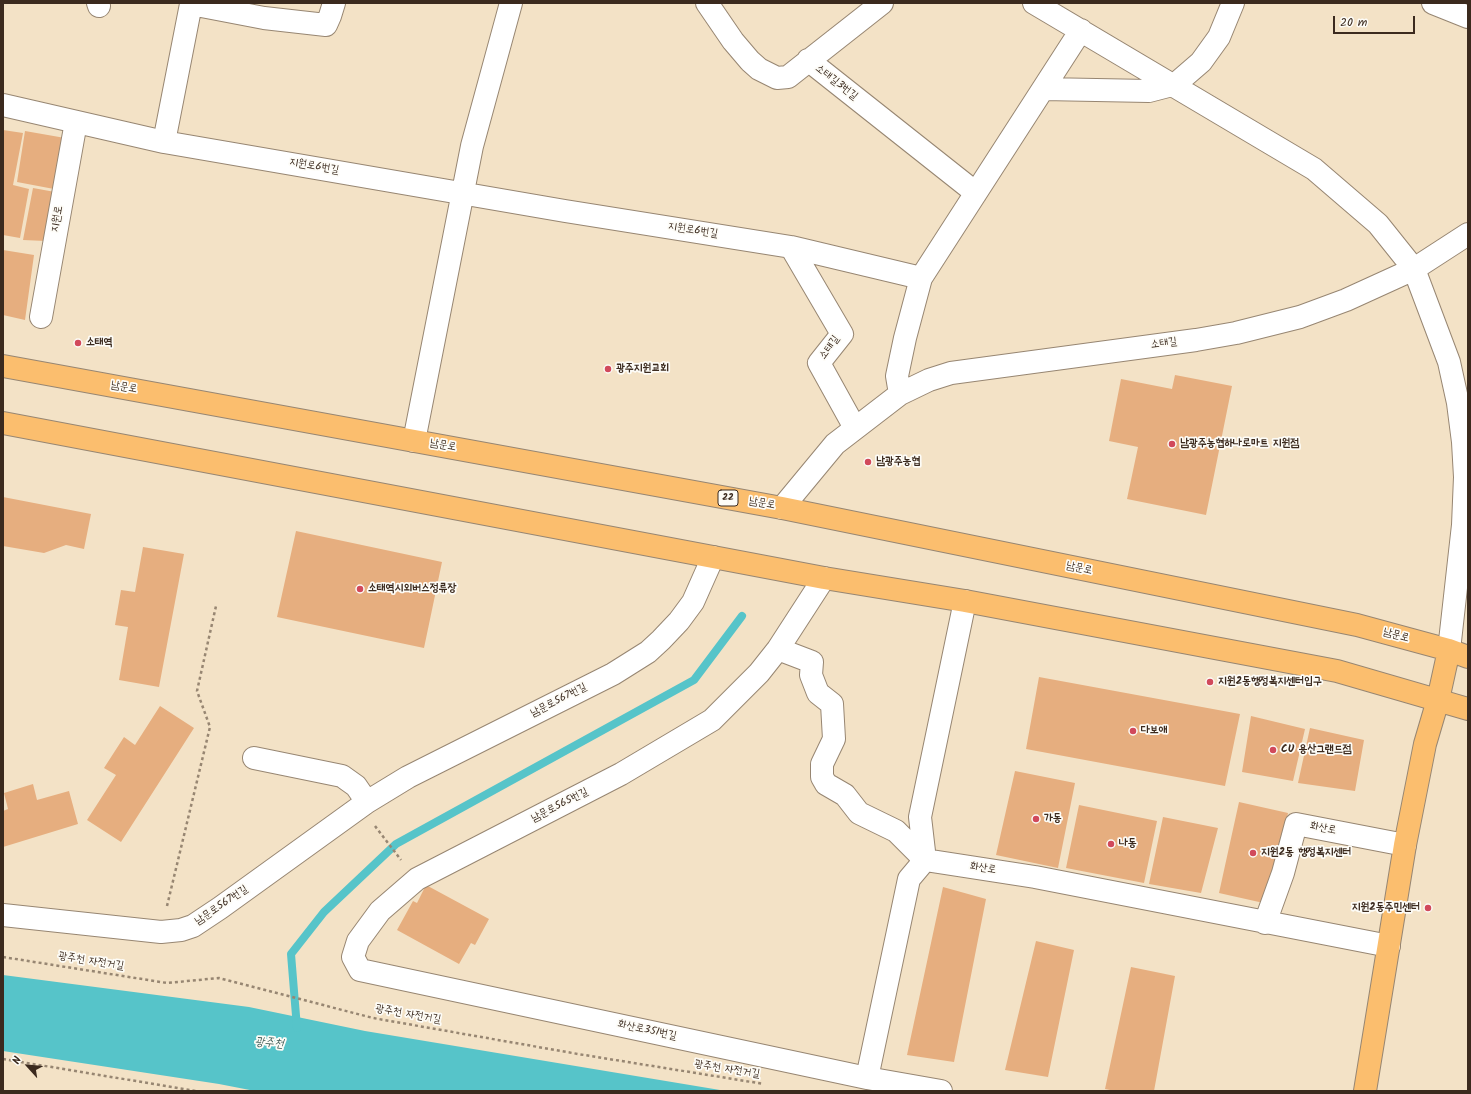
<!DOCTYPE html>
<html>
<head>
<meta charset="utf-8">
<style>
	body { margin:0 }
	#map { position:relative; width:1471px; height:1094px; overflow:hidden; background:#f3e2c6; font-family:Kalam,sans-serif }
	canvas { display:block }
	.frame { position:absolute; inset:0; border:4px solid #3b2a1e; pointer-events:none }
	.north { position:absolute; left:8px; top:1046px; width:40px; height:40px; -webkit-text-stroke:3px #fdfcf7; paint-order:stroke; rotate:297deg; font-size:11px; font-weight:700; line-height:16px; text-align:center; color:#3b2a1e }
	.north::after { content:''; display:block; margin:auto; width:14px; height:18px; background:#3b2a1e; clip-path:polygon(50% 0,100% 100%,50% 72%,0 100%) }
	.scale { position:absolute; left:1333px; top:16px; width:82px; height:18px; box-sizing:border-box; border:2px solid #3b2a1e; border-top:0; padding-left:5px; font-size:12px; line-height:14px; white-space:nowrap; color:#3b2a1e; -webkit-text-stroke:3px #fdfcf7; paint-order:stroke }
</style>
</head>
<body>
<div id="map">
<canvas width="1471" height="1094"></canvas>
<div class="frame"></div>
<div class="north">N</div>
<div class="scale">20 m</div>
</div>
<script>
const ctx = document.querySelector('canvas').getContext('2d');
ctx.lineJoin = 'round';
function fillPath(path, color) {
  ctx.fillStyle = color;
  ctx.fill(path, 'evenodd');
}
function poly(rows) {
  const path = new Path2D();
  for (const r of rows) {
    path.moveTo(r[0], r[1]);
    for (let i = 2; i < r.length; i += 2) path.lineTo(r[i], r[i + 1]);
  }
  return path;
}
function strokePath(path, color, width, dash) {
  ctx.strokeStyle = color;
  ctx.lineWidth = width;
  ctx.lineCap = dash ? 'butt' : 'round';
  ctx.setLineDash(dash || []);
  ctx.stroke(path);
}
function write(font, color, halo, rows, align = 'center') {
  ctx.font = font + ' Kalam,"Poor Story",sans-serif';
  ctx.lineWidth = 3.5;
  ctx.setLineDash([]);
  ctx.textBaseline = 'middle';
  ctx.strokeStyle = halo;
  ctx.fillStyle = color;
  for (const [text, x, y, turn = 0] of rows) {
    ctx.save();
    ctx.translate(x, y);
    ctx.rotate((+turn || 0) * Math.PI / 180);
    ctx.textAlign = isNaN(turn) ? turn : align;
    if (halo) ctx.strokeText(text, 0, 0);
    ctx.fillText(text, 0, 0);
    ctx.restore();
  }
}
fillPath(poly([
	[3,975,249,1007,365,1031,726,1091,255,1091,219,1084,3,1051]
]), '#56c4c9');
strokePath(poly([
	[297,1028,291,954,324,912,396,844,694,680,742,616]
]), '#56c4c9', 8);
fillPath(poly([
	[3,130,23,133,13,185,29,189,20,238,3,235],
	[25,131,65,138,54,189,17,182],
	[33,188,55,192,46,241,23,240],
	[3,250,34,255,25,320,3,315],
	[1175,375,1232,386,1206,515,1127,499,1138,447,1109,441,1121,379,1172,389],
	[3,497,91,514,84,549,66,545,44,553,3,546],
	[296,531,442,562,424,648,277,617],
	[143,547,184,554,159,687,119,680,128,627,115,625,121,590,135,592],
	[1039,677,1240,714,1225,786,1026,749],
	[160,706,194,728,121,842,87,820,116,775,104,768,124,737,135,745],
	[1251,716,1305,729,1293,781,1242,772],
	[1310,728,1364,740,1355,791,1298,783],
	[1015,771,1075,783,1058,868,996,855],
	[33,784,37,800,69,791,78,824,3,847,3,811,8,809,4,793],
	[1239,802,1288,813,1268,904,1219,893],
	[1079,805,1157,821,1144,883,1066,868],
	[1163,817,1218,828,1201,893,1149,884],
	[426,885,489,919,475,945,471,943,459,964,397,930,413,901,417,903],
	[943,887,986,899,954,1062,907,1055],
	[1036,941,1074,950,1048,1077,1005,1070],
	[1131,967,1175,976,1154,1091,1115,1091,1105,1089]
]), '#e6ae7f');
const minor = poly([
	[98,3,99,6],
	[707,3,733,41,750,61,759,69,777,78,788,77,882,3],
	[1034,3,1314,169,1378,224,1414,269,1449,362,1458,403,1463,442,1465,477,1463,525,1449,650],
	[1433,3,1468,17],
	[808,60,976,193],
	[1043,89,1149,91,1172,85,1179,81,1201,62,1219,37,1233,3],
	[3,105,164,142,565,211,791,247,921,278],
	[164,142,191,4,264,18,326,25,330,16,334,3],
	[791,247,842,334,819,363,855,428],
	[41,317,76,122],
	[900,394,897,376,905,338,921,278,1081,30],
	[414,441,472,146,511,3],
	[782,508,835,444,900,394,929,380,951,373,1196,340,1236,333,1300,317,1346,300,1414,269,1468,234],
	[824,578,778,649,759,673,712,720,621,774,417,879,380,911,358,941,353,957,360,970,867,1078,941,1091],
	[778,649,812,662,811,675,818,693,832,704,834,739,822,764,822,777,826,784,845,795,859,813,896,831,925,860],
	[254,758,342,776,356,786,367,802,408,777,613,674,648,652,661,640,679,621,693,602,713,557],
	[925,860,920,817,965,601],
	[3,915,161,932,181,930,193,926,220,908,367,802],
	[1265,923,1283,873,1296,824,1405,845],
	[867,1078,909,879,925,860,1035,877,1389,946]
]);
const major = poly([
	[3,366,782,508,1357,625,1449,650,1468,657],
	[3,423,713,557,824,578,965,601,1337,671,1468,709],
	[1365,1091,1405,845,1425,744,1438,700,1449,650]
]);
strokePath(minor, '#978672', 24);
strokePath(major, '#978672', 24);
strokePath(poly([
	[375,826,401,860],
	[167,906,210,727,197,691,216,606],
	[3,957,167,983,219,978,373,1018,578,1054,764,1084],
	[3,1059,196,1091]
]), '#978672', 2.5, [3, 3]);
strokePath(minor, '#fff', 22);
strokePath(major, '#fbbe6e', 22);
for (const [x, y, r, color] of [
	[78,343,4,"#d1495b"],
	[608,369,4,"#d1495b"],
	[1172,444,4,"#d1495b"],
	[868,462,4,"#d1495b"],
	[360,589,4,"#d1495b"],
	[1210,682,4,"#d1495b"],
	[1133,731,4,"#d1495b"],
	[1273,750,4,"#d1495b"],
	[1036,819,4,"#d1495b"],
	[1111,844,4,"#d1495b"],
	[1253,853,4,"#d1495b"],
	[1428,908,4,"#d1495b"]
]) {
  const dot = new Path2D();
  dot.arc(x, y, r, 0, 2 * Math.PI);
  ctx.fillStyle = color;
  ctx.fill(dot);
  strokePath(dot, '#fdfcf7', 1.5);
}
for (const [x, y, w] of [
	[728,498,20]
]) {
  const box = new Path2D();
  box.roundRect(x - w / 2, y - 8, w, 16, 3);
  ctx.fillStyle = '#fdfcf7';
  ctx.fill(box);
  strokePath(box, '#3b2a1e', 1);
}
write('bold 10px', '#3b2a1e', null, [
	["22",728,498]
]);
write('11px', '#3b2a1e', '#fdfcf7', [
	["소태길3번길",836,83,38],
	["지원로6번길",314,167,10],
	["지원로",58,219,-80],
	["지원로6번길",693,231,9],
	["소태길",1164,344,-7],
	["소태길",830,348,-54],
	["남문로",124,388,10],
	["남문로",443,446,10],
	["남문로",762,504,10],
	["남문로",1079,569,12],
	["남문로",1396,636,15],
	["남문로567번길",559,701,-27],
	["남문로565번길",560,806,-27],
	["화산로",1323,829,11],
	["화산로",983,869,9],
	["남문로567번길",222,906,-34],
	["광주천 자전거길",91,962,9],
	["광주천 자전거길",408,1015,10],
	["화산로351번길",647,1031,12],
	["광주천 자전거길",727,1070,9]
]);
write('bold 11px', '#3b2a1e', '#fdfcf7', [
	["소태역",86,343],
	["광주지원교회",616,369],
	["남광주농협하나로마트 지원점",1180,444],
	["남광주농협",876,462],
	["소태역시외버스정류장",368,589],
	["지원2동행정복지센터입구",1218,682],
	["다보애",1141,731],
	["CU 용산그랜드점",1281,750],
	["가동",1044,819],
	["나동",1119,844],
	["지원2동 행정복지센터",1261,853],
	["지원2동주민센터",1420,908,"right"]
], 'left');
write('italic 12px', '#44605a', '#fdfcf7', [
	["광주천",269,1044,5]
]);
</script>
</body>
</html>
